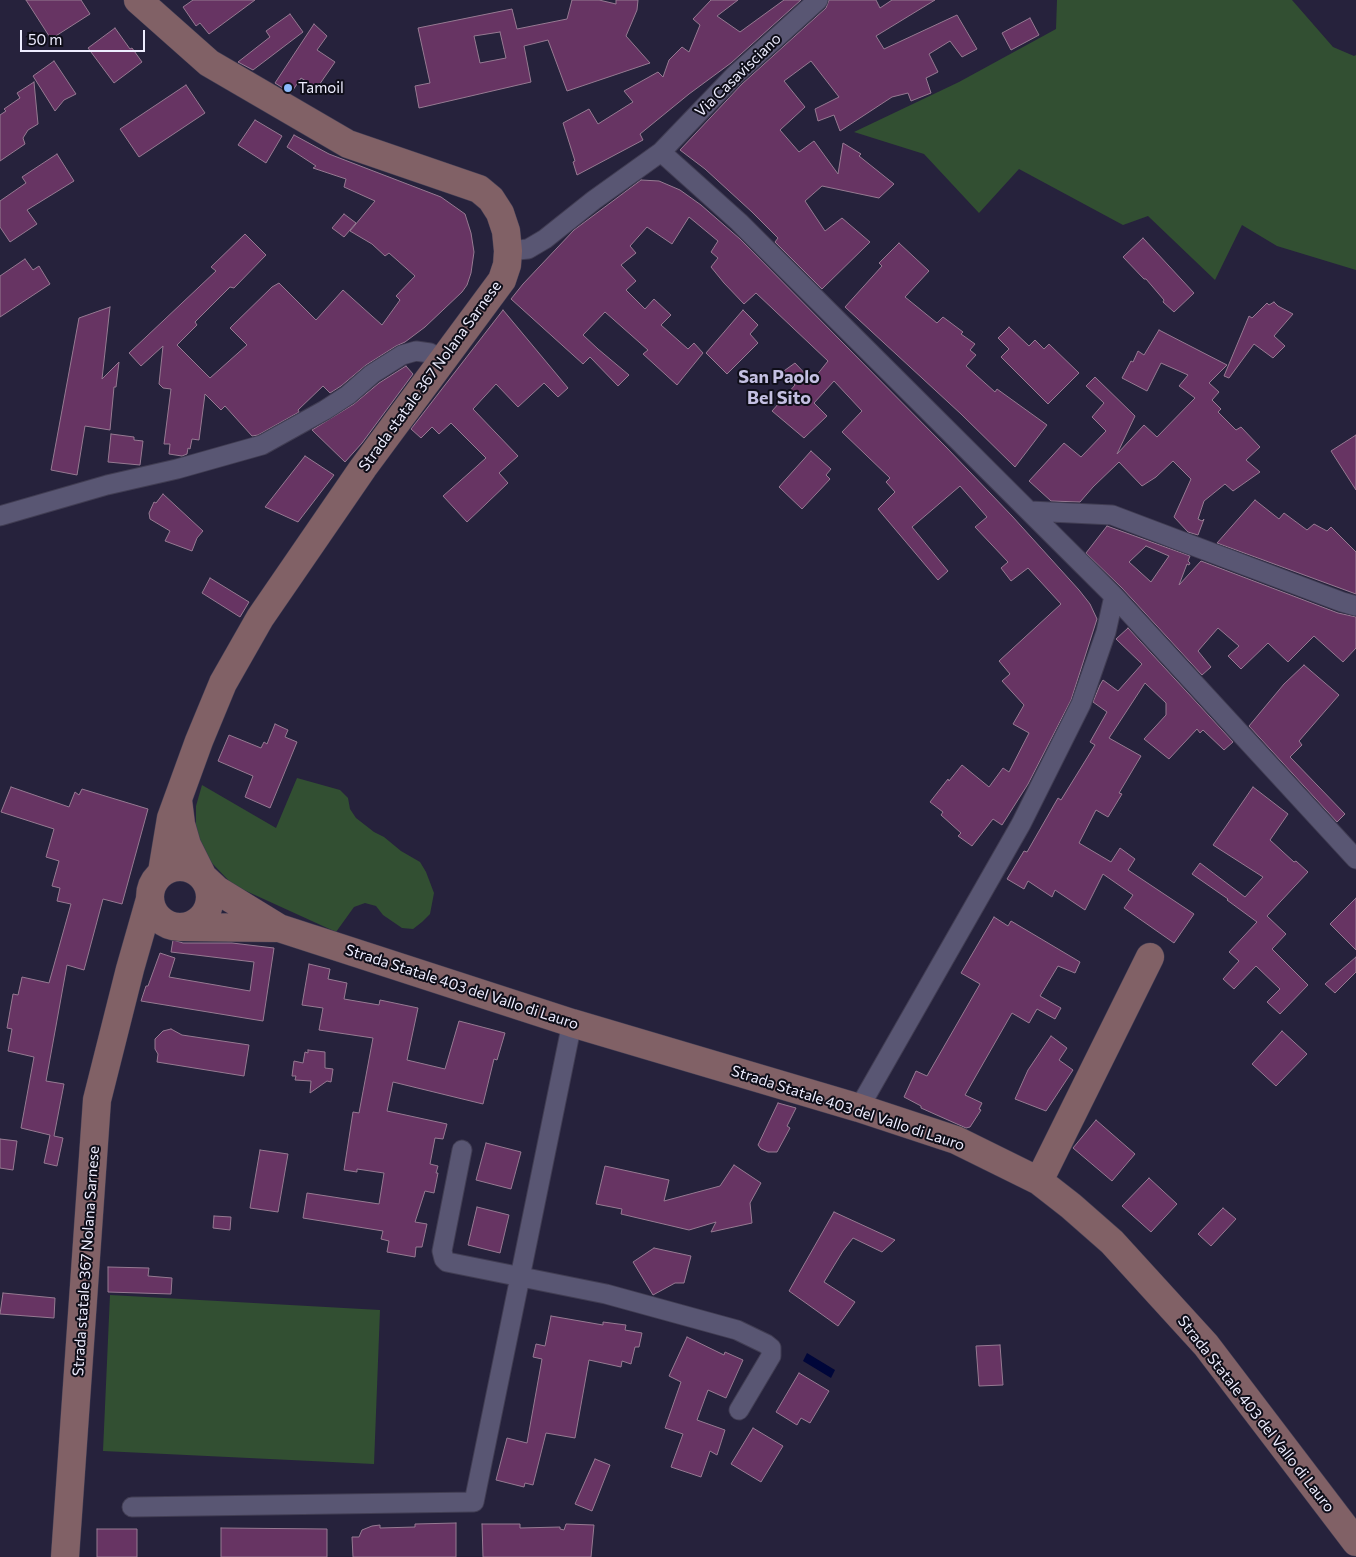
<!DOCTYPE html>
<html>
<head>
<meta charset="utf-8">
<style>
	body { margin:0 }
	#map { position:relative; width:1356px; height:1557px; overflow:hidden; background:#26223c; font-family:Commissioner,sans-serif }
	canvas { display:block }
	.scale { position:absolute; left:20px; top:30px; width:125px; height:22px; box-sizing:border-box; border:2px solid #eeedff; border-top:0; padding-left:6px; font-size:15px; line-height:18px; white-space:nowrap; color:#eeedff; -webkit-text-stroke:4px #0f0e19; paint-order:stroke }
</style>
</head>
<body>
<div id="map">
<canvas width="1356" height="1557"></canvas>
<div class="scale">50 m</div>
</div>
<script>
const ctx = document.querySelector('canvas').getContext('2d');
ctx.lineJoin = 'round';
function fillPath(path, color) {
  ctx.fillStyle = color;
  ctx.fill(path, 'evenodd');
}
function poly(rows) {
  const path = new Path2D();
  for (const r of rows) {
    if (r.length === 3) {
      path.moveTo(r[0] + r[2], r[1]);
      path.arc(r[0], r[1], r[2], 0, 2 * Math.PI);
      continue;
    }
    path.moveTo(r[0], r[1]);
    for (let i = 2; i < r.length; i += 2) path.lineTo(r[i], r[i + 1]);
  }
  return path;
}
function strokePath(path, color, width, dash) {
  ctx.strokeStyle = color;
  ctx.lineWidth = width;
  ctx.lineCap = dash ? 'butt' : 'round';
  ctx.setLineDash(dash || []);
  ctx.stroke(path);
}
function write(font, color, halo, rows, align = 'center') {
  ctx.font = font + ' Commissioner,sans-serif';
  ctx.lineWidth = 4;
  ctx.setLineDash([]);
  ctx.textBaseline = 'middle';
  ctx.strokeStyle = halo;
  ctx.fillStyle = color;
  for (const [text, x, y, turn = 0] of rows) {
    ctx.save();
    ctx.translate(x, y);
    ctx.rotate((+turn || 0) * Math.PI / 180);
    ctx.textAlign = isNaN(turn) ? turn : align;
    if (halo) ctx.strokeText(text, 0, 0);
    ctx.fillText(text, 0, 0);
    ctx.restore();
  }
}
fillPath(poly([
	[1057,0,1292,0,1333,47,1354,56,1356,55,1356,270,1277,246,1242,225,1215,280,1148,216,1123,225,1019,169,979,213,924,154,854,132,959,82,1056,29],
	[297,778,340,790,348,798,350,809,356,818,374,832,384,837,401,851,420,862,426,872,434,893,430,914,422,922,413,929,402,928,383,915,376,906,365,903,354,907,336,932,233,885,210,861,201,845,196,826,196,806,202,785,276,828],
	[110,1295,380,1310,374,1464,103,1451]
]), '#324f32');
fillPath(poly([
	[807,1353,835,1370,831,1378,803,1361]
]), '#000639');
const building = poly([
	[26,0,81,0,90,14,51,39,26,0],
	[193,0,255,0,209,34,200,23,196,26,183,7,193,0],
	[572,0,599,0,616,4,616,0,638,0,637,10,626,36,650,63,567,91,548,40,524,46,531,82,419,108,415,86,430,83,418,28,512,9,517,29,567,19,572,0],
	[500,32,506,58,480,63,474,36,500,32],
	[711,0,738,0,717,16,740,32,784,0,801,0,731,63,689,94,640,134,643,140,577,175,573,162,575,161,563,123,589,109,598,124,633,102,624,91,658,72,663,77,669,60,682,47,689,52,700,25,693,19,711,0],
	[829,0,876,0,880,8,892,0,935,0,876,36,884,49,957,15,977,49,962,57,950,41,929,54,938,72,926,78,931,93,911,101,908,93,892,97,840,131,834,115,818,121,815,109,839,97,811,61,784,81,805,107,780,130,799,152,814,141,838,174,843,143,861,154,859,156,894,184,879,198,822,186,805,201,825,231,842,218,870,242,822,289,775,242,778,238,752,212,705,169,680,150,742,84,826,8,829,0],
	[290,14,303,32,253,70,238,62,270,37,266,31,290,14],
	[1030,18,1039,35,1011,50,1002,33,1030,18],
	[314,24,327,36,317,50,335,62,317,88,301,78,291,93,275,83,314,24],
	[115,28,130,49,132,48,142,62,114,83,88,48,115,28],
	[54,61,76,94,64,100,55,111,33,76,54,61],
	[34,82,38,124,28,130,23,138,25,144,0,161,0,115,6,111,4,109,20,98,17,93,34,82],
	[186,85,205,113,139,157,120,129,186,85],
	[255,120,282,136,266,163,238,145,255,120],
	[294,135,329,154,441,197,465,214,471,233,474,252,471,273,467,285,462,292,425,327,405,342,396,346,366,365,341,386,330,393,323,386,298,410,299,412,258,435,252,436,225,406,221,410,205,394,199,440,192,439,190,449,188,448,187,454,182,456,169,454,170,444,164,444,171,389,163,388,159,384,163,346,141,366,129,353,216,271,211,267,245,234,266,255,234,288,230,287,195,322,197,325,177,345,210,378,247,345,230,328,272,287,279,283,316,320,343,290,382,325,400,300,396,296,415,276,389,253,385,256,372,244,350,231,375,201,344,187,346,179,313,168,316,166,287,147,294,135],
	[57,154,74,181,27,210,37,224,10,242,0,227,0,201,26,183,22,177,57,154],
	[641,180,659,181,680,190,701,205,740,239,946,447,1012,516,1079,590,1090,604,1097,619,1071,700,1028,784,1002,825,993,819,972,846,958,836,961,833,941,815,943,812,930,802,948,779,949,781,962,765,989,787,1003,768,1009,772,1029,733,1013,724,1024,705,1002,681,1010,674,999,661,1061,604,1028,568,1011,581,1001,568,1008,562,975,527,987,517,960,486,912,527,948,571,938,580,878,509,895,492,886,482,890,478,842,432,862,411,834,381,814,403,827,416,804,438,772,411,795,385,781,373,795,363,812,381,828,361,756,293,744,304,724,283,711,267,718,258,711,252,718,241,689,217,672,244,647,227,630,246,636,253,621,265,636,281,626,290,645,309,654,299,671,315,661,325,688,349,694,343,703,353,677,385,643,354,648,350,605,312,583,335,598,349,629,375,618,386,590,357,583,364,511,299,523,284,574,230,641,180],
	[344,214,356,223,344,237,332,228,344,214],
	[1143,238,1194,293,1174,312,1163,302,1164,300,1146,279,1144,279,1123,257,1143,238],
	[899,243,929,271,905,297,937,323,943,317,963,332,961,334,975,344,970,350,976,355,966,366,995,392,997,389,1047,425,1015,467,961,414,845,307,882,266,879,263,899,243],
	[25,259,33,270,39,266,50,284,0,317,0,276,25,259],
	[1274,302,1278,306,1293,314,1274,336,1285,346,1273,358,1254,344,1229,378,1224,376,1249,316,1252,318,1267,303,1269,305,1274,302],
	[110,307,102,379,119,362,116,387,114,387,110,430,85,426,77,475,51,470,79,318,110,307],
	[503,310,568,388,558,397,544,383,518,407,496,384,473,409,518,456,499,473,508,483,467,522,443,496,486,458,451,423,439,434,432,427,421,438,411,429,503,310],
	[743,310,758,325,750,334,758,343,727,374,706,353,743,310],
	[1009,327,1029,346,1035,340,1044,349,1049,344,1079,373,1048,404,1001,357,1009,349,998,338,1009,327],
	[1159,330,1227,365,1209,383,1219,392,1212,400,1221,409,1218,412,1236,430,1241,427,1260,447,1246,460,1260,472,1233,491,1225,484,1204,501,1198,519,1202,521,1204,519,1198,535,1188,532,1174,517,1191,479,1173,461,1156,477,1142,486,1119,462,1093,487,1080,502,1051,501,1029,481,1064,443,1081,457,1106,431,1092,417,1104,403,1086,386,1095,377,1135,416,1117,454,1144,425,1157,437,1195,398,1179,386,1188,375,1161,363,1147,391,1122,378,1131,361,1133,362,1138,351,1144,355,1159,330],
	[406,366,413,374,362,443,345,462,312,430,354,404,379,383,406,366],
	[111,434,134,437,134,440,143,441,140,465,108,462,111,434],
	[1356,435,1356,490,1331,451,1356,435],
	[811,451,831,469,826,475,830,479,802,509,779,487,811,451],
	[305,456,334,475,298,522,265,507,305,456],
	[163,494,203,531,197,538,192,551,165,541,170,531,150,519,149,513,154,502,156,503,163,494],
	[1255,500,1279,519,1284,513,1307,530,1314,524,1327,531,1331,527,1356,552,1356,594,1217,543,1255,500],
	[1107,526,1190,556,1188,561,1190,563,1189,565,1187,564,1179,585,1201,561,1338,613,1356,617,1356,648,1343,662,1314,636,1288,662,1268,643,1241,669,1228,656,1239,646,1218,628,1198,651,1211,667,1202,675,1122,588,1086,553,1107,526],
	[1146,546,1169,556,1151,582,1129,562,1146,546],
	[210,578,249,602,240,617,202,593,210,578],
	[1128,628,1233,742,1224,750,1203,730,1200,733,1197,729,1169,759,1144,739,1166,715,1166,703,1145,683,1109,738,1141,756,1119,793,1122,794,1108,817,1096,810,1079,843,1111,862,1120,848,1135,859,1128,870,1194,914,1174,943,1124,908,1133,895,1103,874,1085,910,1055,890,1052,897,1028,881,1024,889,1007,879,1024,851,1027,852,1058,798,1061,800,1095,745,1090,742,1107,712,1093,702,1100,685,1103,680,1118,691,1142,664,1116,639,1128,628],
	[1304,665,1339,695,1299,741,1302,745,1290,757,1345,814,1337,822,1249,726,1284,684,1304,665],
	[275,724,288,730,285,737,297,742,270,808,245,797,253,776,218,761,229,735,261,748,264,742,267,744,275,724],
	[11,787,69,807,75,792,79,795,82,789,148,809,122,904,103,899,84,970,67,965,46,1081,64,1084,54,1136,63,1138,57,1166,44,1163,50,1135,21,1128,34,1057,8,1051,12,1029,7,1028,13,994,18,995,22,977,49,983,71,904,57,901,60,888,52,886,59,861,46,857,54,829,1,812,11,787],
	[1253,787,1288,814,1270,840,1294,862,1296,861,1308,872,1267,916,1286,934,1272,949,1308,985,1280,1014,1267,1002,1280,989,1256,966,1234,989,1223,979,1239,961,1229,952,1257,922,1227,900,1228,899,1192,874,1200,863,1245,897,1263,877,1213,845,1253,787],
	[1356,898,1356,950,1330,924,1356,898],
	[994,917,1008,926,1011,921,1080,962,1075,973,1058,966,1040,996,1061,1008,1055,1019,1037,1009,1029,1023,1012,1013,965,1095,982,1103,979,1109,981,1110,970,1127,966,1128,921,1108,921,1106,904,1097,916,1071,927,1076,980,984,961,973,994,917],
	[173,940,183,943,232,943,274,948,263,1021,141,1001,146,986,148,986,160,953,175,958,169,977,250,991,254,962,171,952,173,940],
	[1356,957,1356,972,1335,993,1325,984,1356,957],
	[309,964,330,969,328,979,347,983,344,999,379,1005,380,1000,418,1008,407,1060,445,1069,459,1021,505,1033,497,1060,494,1059,483,1104,393,1082,387,1111,447,1124,443,1139,435,1138,430,1164,438,1166,436,1173,438,1173,434,1193,425,1191,415,1222,427,1224,422,1247,416,1247,415,1257,387,1252,389,1241,381,1239,383,1231,303,1218,307,1193,379,1204,384,1173,357,1169,357,1172,344,1170,353,1112,359,1113,373,1038,319,1030,323,1008,302,1005,309,964],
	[171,1029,182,1035,249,1045,244,1076,157,1062,158,1054,155,1049,155,1039,163,1031,171,1029],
	[1282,1031,1307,1054,1276,1086,1252,1064,1282,1031],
	[1051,1036,1067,1048,1059,1060,1073,1070,1046,1111,1015,1099,1028,1070,1051,1036],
	[308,1050,325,1052,325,1068,333,1069,331,1082,327,1081,310,1093,311,1081,295,1080,296,1076,292,1076,294,1061,303,1063,305,1052,308,1053,308,1050],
	[778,1103,796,1108,787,1126,790,1128,777,1152,768,1152,761,1149,758,1145,778,1103],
	[1096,1120,1135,1154,1112,1181,1073,1148,1096,1120],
	[0,1139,17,1141,13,1170,0,1168,0,1139],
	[486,1143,521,1152,511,1189,476,1180,486,1143],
	[260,1150,288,1154,278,1212,250,1208,260,1150],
	[734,1165,761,1183,750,1203,752,1223,711,1232,716,1222,689,1230,621,1214,622,1209,596,1204,605,1166,669,1180,664,1201,720,1186,734,1165],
	[1149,1178,1177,1204,1151,1232,1122,1206,1149,1178],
	[477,1207,509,1215,500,1253,468,1245,477,1207],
	[1223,1208,1236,1219,1211,1246,1198,1234,1223,1208],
	[834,1212,895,1240,882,1252,853,1238,843,1251,824,1282,855,1302,838,1326,789,1291,834,1212],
	[214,1216,231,1217,230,1230,213,1228,214,1216],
	[654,1248,691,1256,684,1283,675,1283,653,1295,633,1262,654,1248],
	[108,1267,149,1268,148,1276,172,1278,171,1294,108,1292,108,1267],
	[3,1293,55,1298,54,1318,0,1314,3,1293],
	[551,1316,603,1325,603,1322,626,1325,625,1330,642,1333,639,1347,635,1347,631,1364,622,1361,621,1367,589,1360,575,1438,546,1433,533,1485,525,1483,524,1487,496,1480,507,1438,527,1443,542,1359,533,1357,536,1344,545,1346,551,1316],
	[687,1337,724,1355,725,1352,743,1360,726,1398,708,1390,697,1420,725,1430,717,1455,710,1451,701,1477,671,1467,683,1434,665,1428,681,1382,669,1376,687,1337],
	[1000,1345,1003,1385,979,1386,976,1346,1000,1345],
	[799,1373,829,1391,810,1423,801,1418,797,1425,776,1412,799,1373],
	[753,1428,783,1446,761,1482,731,1464,753,1428],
	[595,1459,610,1465,592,1511,575,1504,595,1459],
	[456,1523,456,1557,353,1557,352,1537,359,1537,362,1530,372,1526,380,1525,380,1528,415,1527,415,1524,456,1523],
	[482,1524,520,1524,520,1528,560,1527,560,1529,564,1530,566,1524,594,1525,591,1557,483,1557,482,1524],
	[221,1528,327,1529,327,1557,221,1557,221,1528],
	[97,1529,137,1529,137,1557,97,1557,97,1529]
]);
fillPath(building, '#673463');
strokePath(building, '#967a92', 1);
const minor = poly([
	[661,152,734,76,818,0],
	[508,251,528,249,545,239,594,200,661,152,739,222,1114,596,1356,859],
	[1030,511,1112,515,1342,602,1356,606],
	[0,516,107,485,177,469,262,445,325,410,348,395,372,374,402,355,416,351,430,353,442,360],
	[859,1108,1021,824,1081,704,1106,632,1114,596],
	[462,1150,442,1251,444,1259,447,1262,606,1294,737,1330,766,1344,771,1348,771,1356,739,1410],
	[132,1507,474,1502,572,1023]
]);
const secondary = poly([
	[138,0,209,63,348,144,479,189,491,199,500,213,506,231,508,251,507,265,502,280,363,468,260,618,223,683,199,741,171,818,162,872],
	[178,800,181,824,187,845,203,877,217,890,279,928,572,1023,859,1108,956,1140,1039,1181,1071,1206,1112,1242,1206,1345,1356,1542],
	[180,897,30],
	[183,927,277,928],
	[1039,1181,1150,957],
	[65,1557,97,1100,130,969,150,899]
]);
strokePath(minor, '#413d53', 21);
strokePath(secondary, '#413d53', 29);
strokePath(minor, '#595673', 19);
strokePath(secondary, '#816166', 28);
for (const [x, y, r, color] of [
	[288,88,5,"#8bbafc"]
]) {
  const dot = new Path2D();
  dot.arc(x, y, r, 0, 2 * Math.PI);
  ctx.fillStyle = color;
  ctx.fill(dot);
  strokePath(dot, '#0f0e19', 2);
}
write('15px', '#eeedff', '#0f0e19', [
	["Via Casavisciano",738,75,-44],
	["Strada statale 367 Nolana Sarnese",430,376,-54],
	["Strada Statale 403 del Vallo di Lauro",462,987,18],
	["Strada Statale 403 del Vallo di Lauro",848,1108,18],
	["Strada statale 367 Nolana Sarnese",86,1261,-86],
	["Strada Statale 403 del Vallo di Lauro",1256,1414,52]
]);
write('15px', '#eeedff', '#0f0e19', [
	["Tamoil",298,88]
], 'left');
write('bold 18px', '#c4c0e2', '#0f0e19', [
	["San Paolo",779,377],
	["Bel Sito",779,398]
]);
</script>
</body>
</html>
